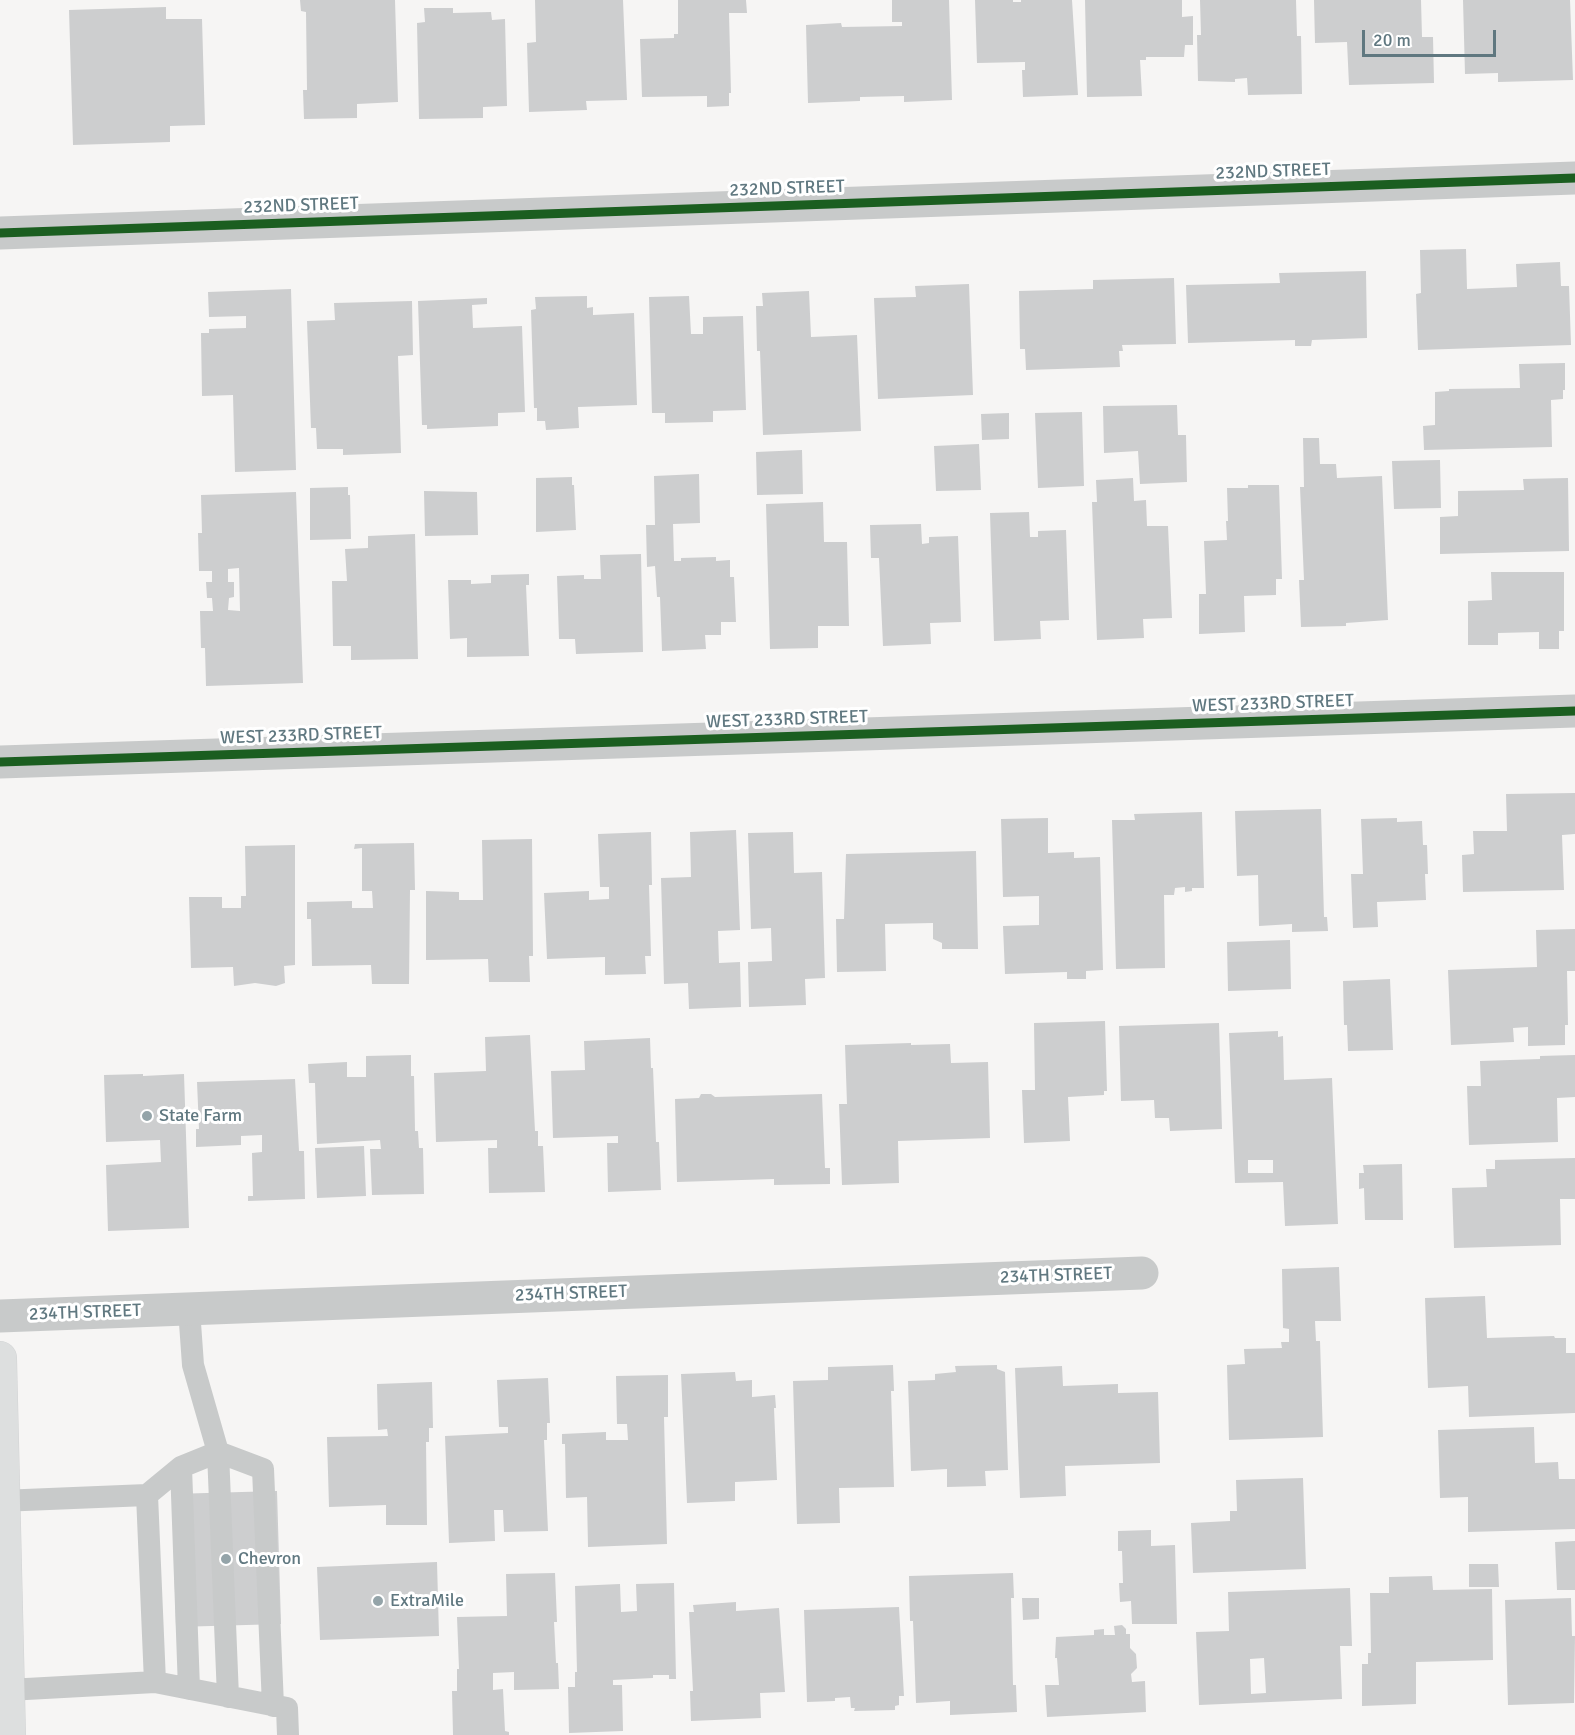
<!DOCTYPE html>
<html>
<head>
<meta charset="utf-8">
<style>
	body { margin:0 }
	#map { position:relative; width:1575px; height:1735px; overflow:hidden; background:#f6f5f4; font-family:Signika,sans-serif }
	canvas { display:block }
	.scale { position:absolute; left:1362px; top:30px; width:134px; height:27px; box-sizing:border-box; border:3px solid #607880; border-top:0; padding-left:8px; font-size:18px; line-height:21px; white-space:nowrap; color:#607880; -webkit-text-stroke:4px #fff; paint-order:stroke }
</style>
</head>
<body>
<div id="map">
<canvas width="1575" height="1735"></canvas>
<div class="scale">20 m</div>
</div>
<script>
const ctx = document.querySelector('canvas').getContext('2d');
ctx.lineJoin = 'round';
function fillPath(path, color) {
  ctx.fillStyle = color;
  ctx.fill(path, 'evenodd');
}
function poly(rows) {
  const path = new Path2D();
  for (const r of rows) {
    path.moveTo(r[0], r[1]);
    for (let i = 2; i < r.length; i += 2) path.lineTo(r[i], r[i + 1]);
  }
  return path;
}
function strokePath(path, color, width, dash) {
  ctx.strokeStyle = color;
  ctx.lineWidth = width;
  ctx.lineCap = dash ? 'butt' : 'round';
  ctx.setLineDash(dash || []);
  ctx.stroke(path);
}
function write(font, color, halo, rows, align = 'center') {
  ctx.font = font + ' Signika,sans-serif';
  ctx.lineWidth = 6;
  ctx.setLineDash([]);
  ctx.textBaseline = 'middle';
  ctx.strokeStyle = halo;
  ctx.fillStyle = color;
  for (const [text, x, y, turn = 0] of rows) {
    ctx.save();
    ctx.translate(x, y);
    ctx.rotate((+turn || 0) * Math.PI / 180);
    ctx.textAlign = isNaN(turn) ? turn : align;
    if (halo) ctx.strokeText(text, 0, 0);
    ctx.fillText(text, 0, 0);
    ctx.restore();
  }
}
fillPath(poly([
	[300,0,395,0,398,102,357,104,357,118,304,119,303,90,307,90,306,12,301,11],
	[535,0,623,0,627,100,586,101,587,110,529,112,527,43,536,42],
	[678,0,746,0,747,13,729,13,731,93,729,93,729,106,707,107,707,96,642,97,640,39,674,38,674,34,678,34],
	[892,0,949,0,952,100,904,102,904,96,860,97,860,101,808,103,806,25,841,23,842,27,902,26,902,22,892,22],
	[975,0,1013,0,1013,2,1021,2,1021,0,1072,0,1078,95,1023,97,1022,70,1025,70,1025,62,977,63],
	[1085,0,1182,0,1182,17,1193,16,1193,45,1185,45,1184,57,1146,57,1146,60,1140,60,1142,96,1087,97],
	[1200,0,1296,0,1297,36,1301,36,1302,94,1248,95,1247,78,1235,79,1235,82,1198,81,1197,35,1201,35],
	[1314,0,1421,0,1422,37,1433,37,1434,83,1349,85,1347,42,1315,43],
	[1463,0,1570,0,1573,80,1498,82,1498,73,1465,74],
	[166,7,166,19,202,19,205,125,170,126,170,142,73,145,69,10],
	[424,8,453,8,453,13,491,12,492,20,505,19,507,106,483,107,483,118,419,119,417,23,425,22],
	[1466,249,1467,289,1517,287,1516,264,1560,262,1561,286,1569,286,1571,345,1418,350,1416,294,1421,293,1420,250],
	[1366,271,1367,338,1312,340,1311,346,1295,346,1295,340,1188,343,1186,285,1280,283,1279,273],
	[1174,278,1176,344,1122,345,1123,351,1119,351,1120,367,1026,370,1025,349,1020,349,1019,291,1093,289,1093,280],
	[969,284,973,395,878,399,874,298,916,297,915,286],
	[291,289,296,470,235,472,233,395,202,396,201,333,209,333,209,329,246,328,246,316,209,317,208,292],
	[809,291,811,337,857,335,861,431,763,435,760,351,757,351,756,306,763,306,762,293],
	[587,296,587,308,593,307,593,315,634,313,637,405,578,407,579,428,546,430,545,421,537,421,537,408,534,408,531,310,536,309,535,297],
	[689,296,691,334,703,334,703,317,743,316,746,410,713,411,713,422,665,423,665,413,652,413,649,297],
	[487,298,487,304,472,305,473,328,522,326,525,412,498,413,498,426,427,429,427,425,422,425,418,301],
	[412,301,413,355,398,356,401,453,343,455,343,449,317,449,316,428,311,428,307,321,335,320,334,303],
	[1565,363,1565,390,1563,390,1563,399,1551,400,1552,447,1424,450,1423,426,1435,425,1435,392,1449,391,1449,389,1520,388,1519,364],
	[1177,405,1178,435,1186,435,1187,482,1140,484,1138,451,1104,453,1103,406],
	[1082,412,1084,486,1038,488,1035,413],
	[1009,413,1009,439,982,440,981,414],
	[1303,438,1319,438,1320,464,1336,464,1337,478,1382,476,1388,620,1346,623,1346,626,1301,627,1299,580,1304,580,1300,487,1304,487],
	[979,444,981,490,936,491,934,446],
	[802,450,803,494,757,495,756,452],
	[1440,460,1441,508,1394,509,1392,461],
	[699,474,700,523,673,524,674,561,681,561,681,558,716,557,716,561,730,560,730,577,734,577,736,622,721,622,721,635,705,635,706,649,662,651,660,597,657,597,655,566,647,567,646,525,655,525,654,476],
	[572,477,572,485,574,485,576,530,536,532,536,478],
	[1133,478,1134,501,1146,500,1147,526,1168,526,1172,618,1143,619,1144,638,1097,640,1092,502,1097,502,1096,480],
	[1568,478,1569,551,1440,554,1440,517,1458,516,1458,491,1524,490,1523,479],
	[1248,485,1279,485,1282,579,1276,579,1276,595,1244,596,1245,632,1199,634,1199,594,1206,594,1204,541,1227,540,1226,521,1228,521,1227,488,1248,488],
	[348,487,348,495,350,495,351,539,310,540,310,488],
	[424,491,477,492,478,535,425,536],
	[296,492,303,683,206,686,205,648,201,648,200,611,213,611,212,598,207,598,206,582,212,582,212,571,199,571,198,533,202,533,201,495],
	[239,568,240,611,228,610,229,598,234,597,234,582,228,582,228,569],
	[823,502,824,542,847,542,849,626,818,626,818,648,770,649,766,504],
	[1029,512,1030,537,1038,537,1038,531,1066,530,1069,620,1040,621,1041,639,994,641,990,513],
	[921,524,922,544,929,543,929,537,958,536,961,622,930,623,931,644,883,646,879,558,871,558,870,525],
	[415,534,418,659,351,660,351,646,333,646,332,581,347,581,345,549,368,548,368,536],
	[641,554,643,652,576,654,575,639,559,639,557,576,584,575,584,579,601,579,600,555],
	[1491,572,1564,572,1564,631,1559,631,1559,649,1539,649,1539,632,1498,633,1498,645,1468,645,1468,601,1492,600],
	[529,574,529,585,526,585,529,656,467,657,467,638,450,639,448,580,471,580,471,584,491,583,491,575],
	[1575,793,1575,834,1562,835,1564,890,1463,892,1462,855,1474,854,1473,831,1507,831,1506,794],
	[1321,809,1324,917,1327,917,1328,931,1292,932,1292,924,1259,926,1258,875,1237,876,1235,811],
	[1202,812,1204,888,1192,888,1192,891,1185,892,1185,887,1175,888,1174,895,1164,895,1165,968,1116,969,1112,820,1135,820,1134,814],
	[1048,818,1048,853,1074,852,1074,858,1100,857,1103,970,1086,971,1086,979,1067,979,1067,972,1005,974,1003,926,1039,925,1039,896,1003,897,1001,819],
	[1397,818,1397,822,1422,821,1423,845,1427,845,1428,874,1425,874,1426,900,1377,902,1378,927,1353,928,1351,874,1363,874,1361,819],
	[736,830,740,930,718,931,719,963,740,962,741,1007,689,1009,688,983,664,984,661,878,691,877,690,832],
	[651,832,652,885,649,885,651,956,645,956,646,974,605,975,605,957,547,959,544,893,589,891,589,900,609,899,609,887,600,887,598,834],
	[793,832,794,873,822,872,825,978,805,979,806,1005,749,1007,748,962,772,961,771,928,751,929,748,833],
	[532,839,533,956,529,956,530,982,489,982,488,959,426,960,426,891,459,892,459,900,483,900,482,840],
	[414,843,415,890,410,890,409,984,372,984,371,965,312,966,311,919,307,919,307,902,352,901,352,908,373,908,372,891,362,891,362,848,354,849,355,844],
	[295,845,295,965,284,966,285,983,276,986,255,983,234,986,233,967,191,968,189,897,222,897,222,908,241,908,241,896,246,896,245,846],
	[976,851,978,949,942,949,942,943,933,939,933,923,885,924,886,971,837,972,836,919,844,919,846,854],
	[1575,929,1575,971,1567,971,1568,1025,1565,1025,1565,1045,1528,1046,1528,1027,1513,1028,1514,1042,1451,1045,1448,970,1537,967,1536,930],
	[1290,940,1291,989,1228,991,1227,942],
	[1390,979,1393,1050,1348,1051,1347,1025,1344,1025,1343,981],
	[1105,1021,1107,1091,1104,1091,1104,1095,1068,1097,1070,1141,1024,1143,1022,1090,1035,1090,1034,1023],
	[1219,1023,1222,1129,1170,1131,1169,1118,1155,1118,1154,1100,1121,1101,1119,1026],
	[1278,1031,1278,1037,1283,1036,1284,1080,1332,1078,1338,1224,1285,1226,1283,1182,1235,1183,1229,1033],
	[1248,1160,1273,1160,1273,1173,1248,1173],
	[530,1035,535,1131,538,1131,538,1146,543,1146,545,1192,489,1193,488,1148,497,1148,497,1140,436,1142,434,1073,486,1071,485,1037],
	[650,1038,651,1068,653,1068,656,1142,659,1142,661,1190,608,1192,607,1143,618,1143,618,1136,553,1138,551,1071,585,1070,584,1041],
	[911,1043,911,1045,950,1044,951,1063,988,1062,990,1138,898,1141,899,1183,842,1185,839,1104,847,1104,845,1045],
	[411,1055,411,1076,414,1076,415,1131,418,1131,419,1148,423,1148,424,1194,372,1195,370,1149,381,1149,380,1140,317,1144,315,1083,309,1083,308,1064,347,1062,347,1077,366,1077,366,1056],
	[1575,1055,1575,1097,1557,1098,1558,1142,1469,1145,1467,1086,1481,1086,1480,1061,1540,1059,1540,1056],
	[143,1074,143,1076,184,1074,189,1228,108,1231,106,1165,161,1162,160,1140,106,1142,104,1075],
	[295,1079,299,1151,304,1151,305,1199,248,1201,248,1196,253,1196,252,1153,262,1152,262,1135,241,1136,241,1145,196,1147,196,1129,199,1129,197,1082],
	[701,1094,711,1094,715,1097,822,1094,825,1168,830,1168,830,1184,774,1185,774,1179,677,1182,675,1099,699,1098],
	[364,1146,366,1196,317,1198,315,1148],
	[1575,1158,1575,1199,1560,1199,1561,1245,1454,1248,1452,1188,1487,1187,1486,1169,1495,1169,1495,1160],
	[1402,1164,1403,1220,1365,1220,1364,1188,1359,1189,1359,1173,1364,1173,1363,1165],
	[1339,1267,1341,1321,1315,1321,1316,1341,1320,1341,1323,1437,1229,1440,1227,1365,1245,1364,1244,1349,1282,1348,1281,1342,1289,1342,1289,1329,1283,1328,1282,1269],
	[1485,1296,1487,1338,1554,1336,1555,1338,1566,1338,1566,1353,1575,1353,1575,1413,1469,1417,1468,1386,1428,1388,1425,1298],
	[893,1365,894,1391,891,1391,894,1487,839,1488,840,1523,797,1524,793,1381,828,1380,828,1367],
	[997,1365,997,1369,1005,1372,1008,1470,985,1471,986,1486,947,1487,947,1469,911,1471,908,1381,935,1380,935,1374,956,1372,955,1366],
	[1062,1366,1063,1386,1118,1384,1118,1393,1158,1392,1160,1463,1065,1466,1066,1496,1020,1498,1015,1368],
	[735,1372,736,1381,752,1380,752,1397,775,1395,776,1408,774,1408,777,1480,735,1482,735,1501,687,1503,681,1374],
	[668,1375,668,1417,664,1417,667,1544,588,1547,587,1497,566,1498,565,1444,562,1444,562,1434,606,1432,606,1440,628,1440,627,1424,617,1424,616,1376],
	[548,1378,550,1423,547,1423,547,1440,544,1440,548,1531,504,1532,503,1510,494,1510,495,1541,449,1543,445,1436,508,1433,508,1427,499,1427,497,1380],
	[432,1382,433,1428,429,1428,429,1442,426,1442,427,1525,386,1525,386,1505,329,1507,327,1437,388,1436,387,1429,378,1430,377,1384],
	[1534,1427,1535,1463,1558,1462,1559,1479,1575,1479,1575,1529,1468,1532,1468,1497,1440,1498,1438,1430],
	[1303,1478,1306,1569,1193,1573,1191,1523,1230,1521,1230,1511,1237,1511,1236,1480],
	[277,1491,281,1624,176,1627,172,1494],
	[1151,1530,1151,1546,1175,1545,1177,1624,1132,1624,1131,1601,1120,1602,1119,1583,1123,1583,1122,1551,1118,1551,1118,1531],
	[1575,1541,1575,1590,1557,1590,1555,1542],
	[437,1562,439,1636,320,1640,317,1567],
	[1469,1564,1498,1564,1499,1587,1469,1587],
	[555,1573,557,1622,554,1622,556,1663,558,1663,559,1689,514,1690,514,1672,493,1673,493,1690,503,1689,505,1731,509,1732,509,1735,453,1735,452,1691,457,1691,457,1669,459,1669,457,1617,507,1616,506,1574],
	[1013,1573,1014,1598,1011,1598,1013,1685,1016,1685,1017,1712,950,1715,950,1701,916,1703,913,1621,910,1621,909,1576],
	[1432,1576,1433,1590,1492,1589,1493,1660,1416,1662,1416,1704,1362,1706,1362,1664,1368,1664,1368,1653,1371,1653,1370,1593,1389,1593,1389,1577],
	[674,1583,676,1679,669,1679,669,1675,653,1675,653,1678,613,1680,613,1685,622,1685,623,1731,569,1733,568,1687,575,1687,575,1672,577,1672,575,1586,620,1584,621,1612,637,1611,636,1584],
	[1350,1588,1352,1646,1340,1646,1342,1699,1199,1705,1196,1632,1229,1631,1228,1592],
	[1264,1658,1266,1693,1251,1694,1250,1659],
	[1022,1598,1039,1598,1039,1619,1023,1620],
	[1571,1598,1572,1636,1575,1636,1574,1703,1508,1705,1505,1600],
	[736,1602,736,1611,779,1608,785,1692,760,1693,761,1718,691,1721,690,1691,693,1691,689,1612,694,1612,693,1605],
	[899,1607,904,1696,899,1696,899,1705,895,1706,895,1710,854,1711,855,1708,851,1708,850,1697,835,1698,835,1701,807,1702,804,1610],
	[1122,1625,1126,1629,1126,1634,1130,1634,1130,1648,1136,1654,1137,1668,1131,1674,1132,1682,1145,1681,1146,1712,1047,1717,1045,1685,1059,1685,1057,1658,1055,1658,1056,1637,1094,1635,1094,1630,1104,1629,1104,1635,1115,1635,1114,1626]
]), '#cdcecf');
const primary = poly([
	[0,1358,9,1735]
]);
strokePath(primary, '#d2d3d4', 34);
strokePath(poly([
	[181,1467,189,1689],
	[0,1501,147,1495],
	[155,1682,147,1495,181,1467,218,1452,193,1365,189,1309],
	[8,1690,155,1682,287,1708,288,1735],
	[228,1697,218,1452,263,1469,273,1706]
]), '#c8caca', 22);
strokePath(poly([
	[0,233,1575,178],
	[0,762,1575,711],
	[0,1316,1142,1273]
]), '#c8caca', 33);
strokePath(primary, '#dddfdf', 33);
strokePath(poly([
	[0,233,1575,178],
	[0,762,1575,711]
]), '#1b5e20', 9);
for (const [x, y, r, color] of [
	[147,1116,6,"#94a4a9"],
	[226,1559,6,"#94a4a9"],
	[378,1601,6,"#94a4a9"]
]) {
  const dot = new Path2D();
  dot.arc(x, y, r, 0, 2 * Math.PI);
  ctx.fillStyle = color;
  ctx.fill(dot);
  strokePath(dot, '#fff', 2);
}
write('18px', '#607880', '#fff', [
	["232ND STREET",1273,172,-2],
	["232ND STREET",787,189,-2],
	["232ND STREET",301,206,-2],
	["WEST 233RD STREET",1273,704,-2],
	["WEST 233RD STREET",787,720,-2],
	["WEST 233RD STREET",301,736,-2],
	["234TH STREET",1056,1276,-2],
	["234TH STREET",571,1294,-2],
	["234TH STREET",85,1313,-2]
]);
write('18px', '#607880', '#fff', [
	["State Farm",159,1116],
	["Chevron",238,1559],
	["ExtraMile",390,1601]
], 'left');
</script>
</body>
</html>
